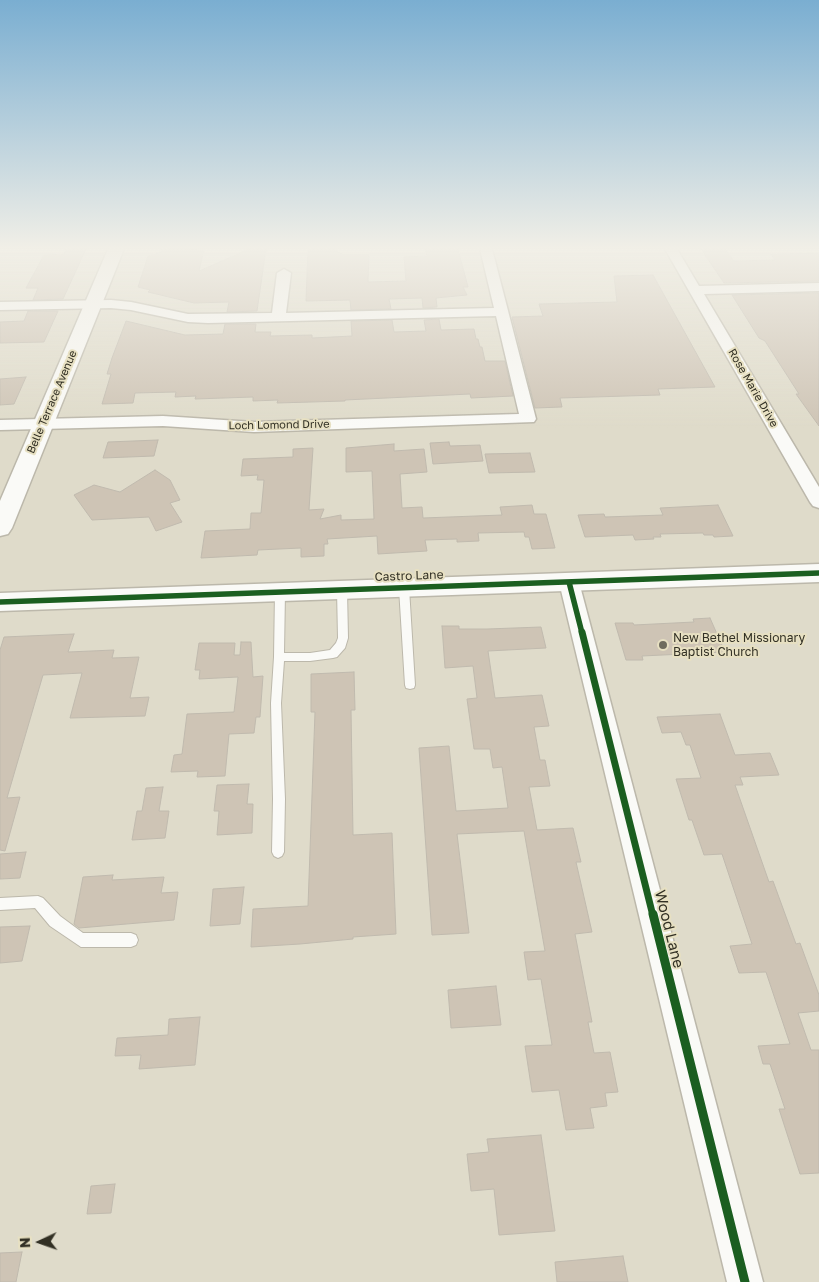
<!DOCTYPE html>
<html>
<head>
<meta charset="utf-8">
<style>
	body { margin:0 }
	#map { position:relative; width:819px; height:1282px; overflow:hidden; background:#dfdbca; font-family:"Golos Text",sans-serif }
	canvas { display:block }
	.north { position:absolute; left:15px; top:1217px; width:50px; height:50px; -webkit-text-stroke:4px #e7e0c2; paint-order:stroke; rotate:267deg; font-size:14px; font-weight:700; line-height:20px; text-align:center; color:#323024 }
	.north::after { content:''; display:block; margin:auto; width:18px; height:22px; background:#323024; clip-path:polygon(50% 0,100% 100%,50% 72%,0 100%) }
</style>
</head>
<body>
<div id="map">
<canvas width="819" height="1282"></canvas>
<div class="north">N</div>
</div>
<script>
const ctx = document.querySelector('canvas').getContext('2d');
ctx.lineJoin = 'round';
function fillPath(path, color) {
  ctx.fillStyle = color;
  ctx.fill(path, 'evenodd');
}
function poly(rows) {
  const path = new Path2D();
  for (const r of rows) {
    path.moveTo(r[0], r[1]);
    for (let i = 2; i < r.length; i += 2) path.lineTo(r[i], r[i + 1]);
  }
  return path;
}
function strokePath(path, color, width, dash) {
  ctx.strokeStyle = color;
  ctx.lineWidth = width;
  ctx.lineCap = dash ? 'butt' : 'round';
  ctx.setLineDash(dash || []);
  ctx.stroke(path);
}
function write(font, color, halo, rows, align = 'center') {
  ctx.font = font + ' "Golos Text",sans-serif';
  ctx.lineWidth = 4;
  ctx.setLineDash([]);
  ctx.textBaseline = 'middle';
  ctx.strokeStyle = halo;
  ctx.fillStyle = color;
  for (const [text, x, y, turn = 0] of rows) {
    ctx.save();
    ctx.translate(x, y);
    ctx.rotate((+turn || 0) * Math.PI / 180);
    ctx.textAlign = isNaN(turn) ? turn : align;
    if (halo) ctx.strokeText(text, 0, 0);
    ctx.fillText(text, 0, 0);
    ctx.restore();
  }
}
const building = poly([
	[66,249,86,249,63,299,33,300,38,288,26,288,44,255,64,254,66,249],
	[162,249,204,250,199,271,249,249,266,249,257,311,227,312,229,302,194,303,148,292,150,290,138,287,148,256,161,252,162,249],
	[308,249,332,249,342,254,369,254,368,282,406,281,404,257,427,256,425,249,458,249,468,287,463,287,467,295,436,298,437,307,423,308,422,298,389,299,391,309,351,310,350,300,306,301,308,249],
	[701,249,725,249,734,261,775,260,771,254,819,253,819,281,724,283,701,249],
	[653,275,715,387,658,389,660,395,560,398,562,407,535,408,512,317,543,316,539,304,617,302,614,276,653,275],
	[819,293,819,426,796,394,799,394,765,341,759,338,732,295,819,293],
	[28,311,58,311,44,342,0,343,0,322,24,321,28,311],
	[439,319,441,330,474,329,476,339,478,339,480,347,482,347,485,361,505,361,513,396,471,398,470,394,345,400,345,401,277,403,278,400,253,401,253,397,195,399,196,396,175,397,176,392,135,393,133,403,102,404,111,374,107,374,112,358,126,321,185,335,223,334,225,324,256,324,255,332,271,332,270,336,312,335,312,338,352,336,351,321,392,320,394,332,426,331,424,320,439,319],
	[26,377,14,404,0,405,0,379,26,377],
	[158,440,154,456,103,458,108,442,158,440],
	[449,442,450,446,480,445,483,461,433,464,430,443,449,442],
	[394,444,394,451,424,449,427,472,400,474,402,508,422,507,423,518,502,515,500,507,532,505,534,514,546,514,555,548,532,549,529,537,525,537,524,532,478,533,479,541,457,542,457,539,425,540,427,551,378,554,377,536,327,539,328,544,324,544,324,556,301,557,301,548,258,550,257,555,201,558,205,531,250,529,251,513,261,513,264,480,257,480,258,475,241,476,243,459,293,457,293,449,313,448,309,510,324,509,320,519,341,515,341,520,374,519,372,471,346,472,346,448,394,444],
	[530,453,535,472,489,473,485,454,530,453],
	[155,470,170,480,180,500,170,503,182,522,156,531,149,517,92,520,74,495,94,485,120,492,155,470],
	[718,505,733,536,714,537,713,535,704,535,703,533,660,534,661,537,653,537,654,539,635,540,633,535,585,537,578,515,604,514,605,517,663,515,660,508,718,505],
	[710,618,725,652,642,656,643,660,626,660,615,623,633,623,634,625,694,622,693,619,710,618],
	[442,626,459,626,459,629,487,629,541,627,546,648,488,651,495,698,542,695,549,726,534,727,540,760,545,760,550,786,529,787,537,830,573,828,581,862,576,862,592,932,575,934,592,1022,588,1022,594,1053,610,1052,618,1092,605,1093,607,1106,590,1108,594,1128,566,1130,559,1090,532,1092,525,1046,552,1045,541,979,528,980,524,952,545,951,524,831,457,834,469,933,432,935,419,748,449,746,456,811,508,808,502,767,493,768,490,749,474,749,467,699,477,698,473,666,445,668,442,626],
	[74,634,68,652,114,650,112,658,139,657,130,698,149,697,145,716,70,718,82,673,43,675,7,798,20,797,5,851,0,850,0,650,4,637,74,634],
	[241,642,251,642,253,677,263,676,260,717,256,717,254,733,229,734,225,776,197,777,198,771,171,772,174,755,182,754,187,714,234,712,238,677,199,679,200,670,195,670,199,643,235,643,234,655,240,655,241,642],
	[354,672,355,710,351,710,353,835,392,833,396,934,353,937,353,939,300,944,251,947,253,909,308,906,315,712,311,712,311,674,354,672],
	[720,714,735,755,770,753,779,775,740,777,743,785,735,785,769,882,773,881,796,944,800,943,819,995,819,1011,798,1013,811,1050,819,1050,819,1173,800,1174,779,1109,785,1109,770,1064,763,1064,758,1046,790,1044,766,972,739,973,730,946,752,944,722,854,704,855,692,820,689,820,676,779,701,778,690,745,686,745,681,732,662,733,657,717,720,714],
	[249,784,247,804,253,804,252,833,217,835,219,811,214,811,217,785,249,784],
	[163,787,159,811,169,811,165,838,132,840,137,811,142,811,146,788,163,787],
	[26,852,20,878,0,879,0,854,26,852],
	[113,875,112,880,164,877,161,893,178,892,174,920,79,928,74,924,83,877,113,875],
	[244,887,240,924,210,926,213,889,244,887],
	[30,926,22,961,0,963,0,927,30,926],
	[496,986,501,1025,451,1028,448,990,496,986],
	[200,1017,195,1065,139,1069,141,1055,115,1056,117,1038,168,1035,169,1019,200,1017],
	[541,1135,555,1231,499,1235,494,1189,471,1191,467,1154,489,1152,487,1139,541,1135],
	[115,1184,111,1213,87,1214,91,1186,115,1184],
	[22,1252,16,1282,0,1282,0,1253,22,1252],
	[623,1256,628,1282,557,1282,555,1262,623,1256]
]);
fillPath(building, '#cec4b5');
strokePath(building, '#c0baae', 1);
const service = poly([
	[404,585,409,588,415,685,414,688,410,689,406,688,405,685,399,588,404,585],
	[342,587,347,590,348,638,345,648,337,657,333,658,310,661,284,661,281,703,285,799,284,852,282,856,278,858,274,856,272,852,273,799,271,703,274,657,275,592,280,589,285,592,284,653,310,653,330,650,336,643,338,638,337,590,342,587],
	[38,896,43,898,60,916,83,933,131,933,136,935,138,940,136,945,131,947,81,947,50,926,35,908,0,910,0,898,38,896]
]);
const minor = poly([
	[480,249,492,249,536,419,534,422,254,432,163,426,0,430,0,420,163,416,254,422,519,414,496,316,208,323,188,322,131,310,111,308,0,310,0,302,111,300,131,302,188,314,272,313,277,273,284,269,291,273,286,313,494,308,480,249],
	[665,249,677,249,699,286,819,283,819,291,704,294,819,487,819,508,813,506,810,502,665,249],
	[569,575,576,577,579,582,763,1282,727,1282,559,582,562,577,569,575]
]);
const tertiary = poly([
	[108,249,124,249,12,528,8,534,0,536,0,501,108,249],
	[819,564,819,582,0,611,0,593,819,564]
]);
strokePath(service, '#bcb8ab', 2);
strokePath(minor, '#bcb8ab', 3);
strokePath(tertiary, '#bcb8ab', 3);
fillPath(service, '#fafaf7');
fillPath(minor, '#fafaf7');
fillPath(tertiary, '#fafaf7');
strokePath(poly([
	[569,582,582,633],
	[0,602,819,573]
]), '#1b5e20', 5.5);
strokePath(poly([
	[582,632,653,916]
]), '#1b5e20', 7);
strokePath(poly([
	[653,914,745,1282]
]), '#1b5e20', 9);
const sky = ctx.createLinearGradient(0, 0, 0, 428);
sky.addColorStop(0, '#7aaed1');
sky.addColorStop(0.58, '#f1efe7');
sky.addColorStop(1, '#f1efe700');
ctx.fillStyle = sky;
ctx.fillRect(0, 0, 819, 428);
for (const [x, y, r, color] of [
	[663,645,5,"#6f6c5e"]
]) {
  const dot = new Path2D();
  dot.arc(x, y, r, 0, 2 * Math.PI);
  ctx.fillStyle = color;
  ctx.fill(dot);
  strokePath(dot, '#e7e0c2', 2);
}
write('11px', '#323024', '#e7e0c2', [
	["Rose Marie Drive",753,388,60],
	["Belle Terrace Avenue",52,402,-67],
	["Loch Lomond Drive",279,425,-1]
]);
write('12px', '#323024', '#e7e0c2', [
	["Castro Lane",409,576,-2]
]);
write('12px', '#323024', '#e7e0c2', [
	["New Bethel Missionary",673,638],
	["Baptist Church",673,652]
], 'left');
write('15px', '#323024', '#e7e0c2', [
	["Wood Lane",669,929,76]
]);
</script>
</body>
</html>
